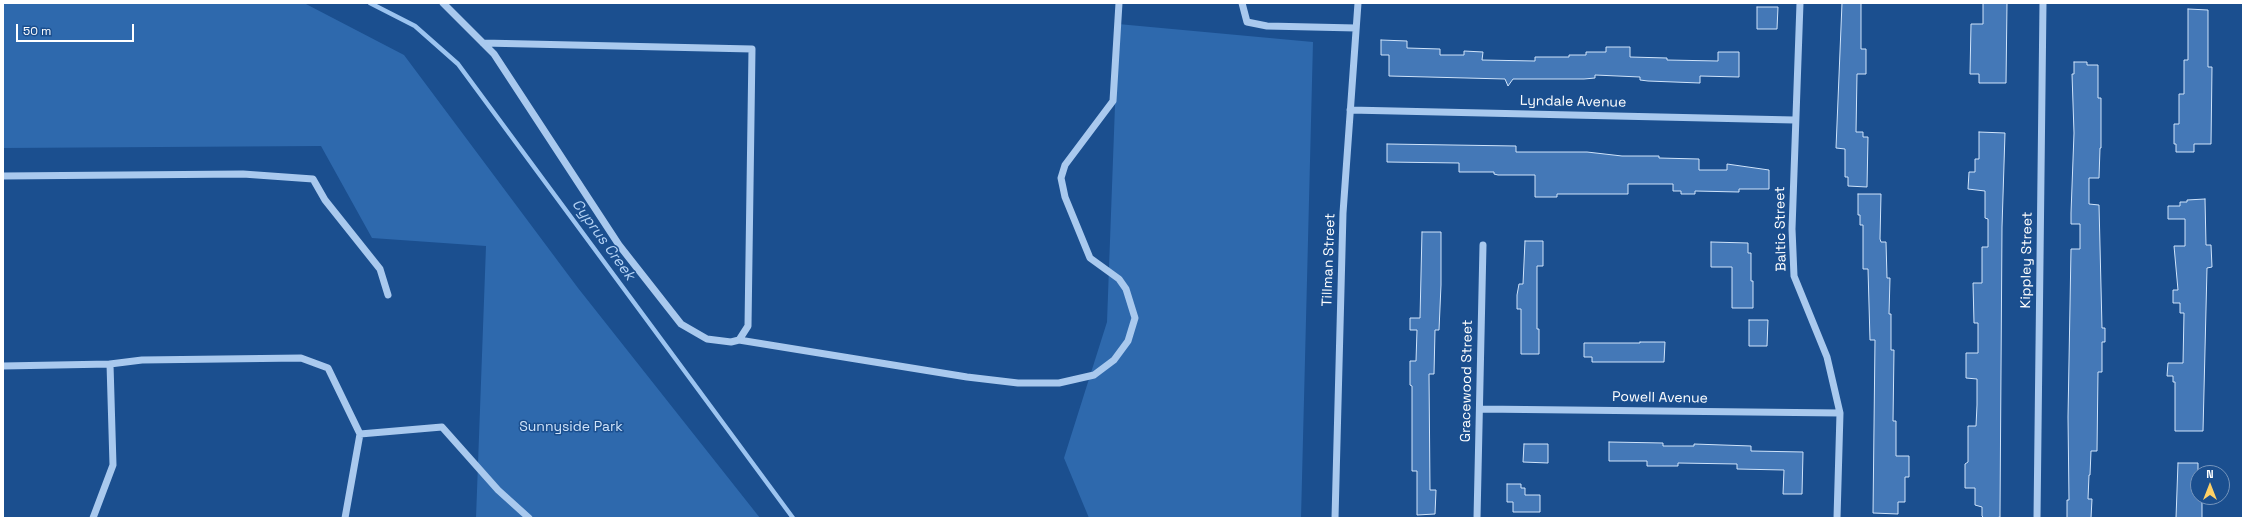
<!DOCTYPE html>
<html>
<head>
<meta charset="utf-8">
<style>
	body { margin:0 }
	#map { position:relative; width:2246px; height:521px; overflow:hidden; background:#1b4f8f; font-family:"Space Grotesk",sans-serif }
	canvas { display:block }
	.frame { position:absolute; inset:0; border:4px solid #fff; pointer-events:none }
	.north { position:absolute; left:2190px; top:465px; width:40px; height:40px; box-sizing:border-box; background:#1b4f8f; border:1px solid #7695bc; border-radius:50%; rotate:0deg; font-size:11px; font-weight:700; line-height:16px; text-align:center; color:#fff }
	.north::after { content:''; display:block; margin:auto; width:14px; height:18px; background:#ffd166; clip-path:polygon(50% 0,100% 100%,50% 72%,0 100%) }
	.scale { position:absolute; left:16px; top:24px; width:118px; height:18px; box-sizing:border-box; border:2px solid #fff; border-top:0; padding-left:5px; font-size:12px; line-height:14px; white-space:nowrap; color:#fff; -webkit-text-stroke:3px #1b4f8f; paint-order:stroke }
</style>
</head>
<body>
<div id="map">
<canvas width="2246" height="521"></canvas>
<div class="frame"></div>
<div class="north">N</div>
<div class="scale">50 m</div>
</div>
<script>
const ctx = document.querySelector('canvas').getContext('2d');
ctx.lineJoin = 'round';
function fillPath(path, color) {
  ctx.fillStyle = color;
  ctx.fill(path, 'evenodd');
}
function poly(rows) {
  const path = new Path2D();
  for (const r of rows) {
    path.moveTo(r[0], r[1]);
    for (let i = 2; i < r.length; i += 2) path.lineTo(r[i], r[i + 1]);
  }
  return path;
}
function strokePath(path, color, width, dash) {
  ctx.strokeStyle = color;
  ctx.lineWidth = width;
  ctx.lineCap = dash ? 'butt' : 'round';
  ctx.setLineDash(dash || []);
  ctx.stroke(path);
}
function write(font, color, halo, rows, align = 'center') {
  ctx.font = font + ' "Space Grotesk",sans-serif';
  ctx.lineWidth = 3;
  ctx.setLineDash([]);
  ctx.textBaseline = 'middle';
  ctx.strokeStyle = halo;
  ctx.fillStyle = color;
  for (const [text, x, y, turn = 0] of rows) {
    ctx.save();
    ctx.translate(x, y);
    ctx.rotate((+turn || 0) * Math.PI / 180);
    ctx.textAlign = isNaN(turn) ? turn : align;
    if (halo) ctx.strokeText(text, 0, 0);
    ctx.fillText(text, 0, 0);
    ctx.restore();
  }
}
fillPath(poly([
	[3,3,304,3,404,55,578,288,760,518,476,518,486,246,372,238,321,146,3,148],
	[1118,24,1313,42,1301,518,1089,518,1064,458,1107,322]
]), '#2e69ad');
strokePath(poly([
	[370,3,415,26,458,64,793,518]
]), '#9cc4f0', 4.5);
const building = poly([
	[1842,3,1861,3,1861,49,1866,49,1866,74,1857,74,1856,132,1863,132,1863,137,1868,137,1867,187,1848,186,1848,177,1845,177,1845,149,1836,148,1842,3],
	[1983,3,2007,3,2006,83,1979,83,1979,74,1970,74,1971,24,1983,24,1983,3],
	[1757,7,1778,7,1777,29,1757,29,1757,7],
	[2188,9,2208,10,2208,67,2212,67,2211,144,2194,144,2194,152,2176,152,2176,144,2174,144,2174,124,2179,124,2179,94,2184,94,2184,60,2188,60,2188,9],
	[1381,40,1407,41,1407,48,1440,49,1440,55,1464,55,1464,51,1483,52,1482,60,1535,61,1535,57,1569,57,1569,55,1586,55,1586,52,1606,52,1606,47,1630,47,1630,57,1667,58,1667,60,1718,61,1718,52,1739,52,1739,77,1700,76,1700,83,1648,81,1640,80,1640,77,1595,75,1595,78,1584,79,1513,79,1508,86,1505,79,1389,76,1389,55,1381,55,1381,40],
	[2074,62,2087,62,2087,65,2098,65,2098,98,2101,98,2101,148,2100,148,2099,178,2089,178,2089,204,2099,205,2102,328,2105,328,2105,342,2102,342,2102,372,2098,372,2097,451,2091,451,2090,475,2089,475,2088,499,2092,499,2091,518,2067,518,2067,500,2069,500,2068,417,2071,249,2080,249,2080,224,2071,224,2071,213,2074,133,2072,74,2074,74,2074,62],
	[1979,132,2005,133,2002,227,2000,512,2000,517,1996,518,1984,518,1982,516,1982,507,1975,505,1975,488,1965,488,1965,464,1968,462,1968,426,1976,426,1977,405,1977,379,1966,378,1966,353,1978,353,1978,323,1974,323,1973,283,1982,283,1982,247,1988,247,1988,219,1985,218,1985,191,1968,189,1969,172,1975,172,1975,159,1979,159,1979,132],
	[1387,144,1516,146,1516,152,1587,152,1622,156,1659,156,1659,158,1699,159,1699,170,1727,170,1727,164,1769,170,1769,189,1739,189,1739,192,1695,191,1695,194,1681,194,1681,191,1673,191,1673,184,1628,184,1628,194,1557,194,1557,197,1535,197,1535,175,1498,175,1494,174,1494,172,1459,172,1459,163,1387,162,1387,144],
	[1858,194,1881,194,1880,239,1881,242,1886,242,1887,278,1890,278,1889,314,1891,314,1891,350,1894,350,1893,421,1896,421,1896,456,1909,456,1909,477,1905,477,1905,502,1898,502,1898,514,1873,513,1875,340,1870,340,1868,269,1863,269,1863,225,1860,225,1860,215,1858,215,1858,194],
	[2205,199,2206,245,2211,245,2212,267,2207,268,2203,431,2175,431,2175,382,2173,382,2173,376,2167,376,2168,363,2183,363,2184,313,2180,313,2180,303,2173,303,2173,290,2178,290,2174,246,2185,246,2185,219,2168,219,2168,206,2180,206,2180,202,2187,202,2187,200,2205,199],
	[1422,232,1441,232,1441,285,1439,330,1435,330,1434,374,1429,374,1430,490,1436,490,1435,514,1417,515,1417,471,1412,471,1412,386,1410,385,1410,361,1416,361,1417,330,1410,330,1410,318,1420,318,1422,232],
	[1525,241,1543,241,1543,266,1537,266,1537,329,1539,329,1539,354,1521,354,1521,309,1517,309,1517,295,1519,284,1523,284,1525,241],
	[1711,242,1748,243,1748,253,1751,253,1751,281,1753,281,1753,308,1732,308,1732,267,1711,267,1711,242],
	[1749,320,1768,320,1767,346,1749,346,1749,320],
	[1640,342,1665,342,1664,362,1592,362,1592,357,1584,357,1584,343,1640,343,1640,342],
	[1609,442,1663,443,1663,446,1694,446,1694,444,1751,446,1751,451,1803,452,1802,494,1783,494,1784,470,1737,469,1737,464,1678,463,1678,466,1647,466,1647,461,1609,461,1609,442],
	[1524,444,1548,444,1548,463,1523,462,1524,444],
	[2178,463,2198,463,2198,498,2202,498,2202,518,2176,518,2178,463],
	[1507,484,1521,484,1521,488,1525,488,1525,495,1540,495,1540,512,1513,512,1513,502,1507,502,1507,484]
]);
fillPath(building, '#4478b7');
strokePath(building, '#cfe3fa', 1);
strokePath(poly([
	[443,3,494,54,619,245,681,324,707,339,731,342,739,340,748,326,752,49,483,43],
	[1242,3,1247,22,1267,26,1356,28],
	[1800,3,1792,229,1794,276,1827,357,1840,413,1837,518],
	[1350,110,1794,120],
	[3,176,243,174,313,179,325,200,380,269,388,295],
	[739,340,967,377,1018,383,1059,383,1094,375,1114,360,1128,341,1135,318,1126,289,1119,279,1090,258,1065,197,1061,178,1065,165,1113,101,1119,3],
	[3,366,110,364],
	[1480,409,1840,413],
	[360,434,442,427,498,490,529,518],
	[93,518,113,465,110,364,142,360,301,358,328,368,360,434,345,518],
	[1335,518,1343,213,1358,3],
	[1477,518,1483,245],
	[2037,518,2043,3]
]), '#a9c9ee', 7);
write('14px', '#fff', '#1b4f8f', [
	["Lyndale Avenue",1573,102,1],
	["Baltic Street",1781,229,-91],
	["Tillman Street",1329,260,-88],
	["Kippley Street",2027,260,-89],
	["Gracewood Street",1467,381,-89],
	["Powell Avenue",1660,398,1]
]);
write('14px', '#cfe3fa', '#1b4f8f', [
	["Sunnyside Park",571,427]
]);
write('italic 15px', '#b5d3f5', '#1b4f8f', [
	["Cyprus Creek",603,240,54]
]);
</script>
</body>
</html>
